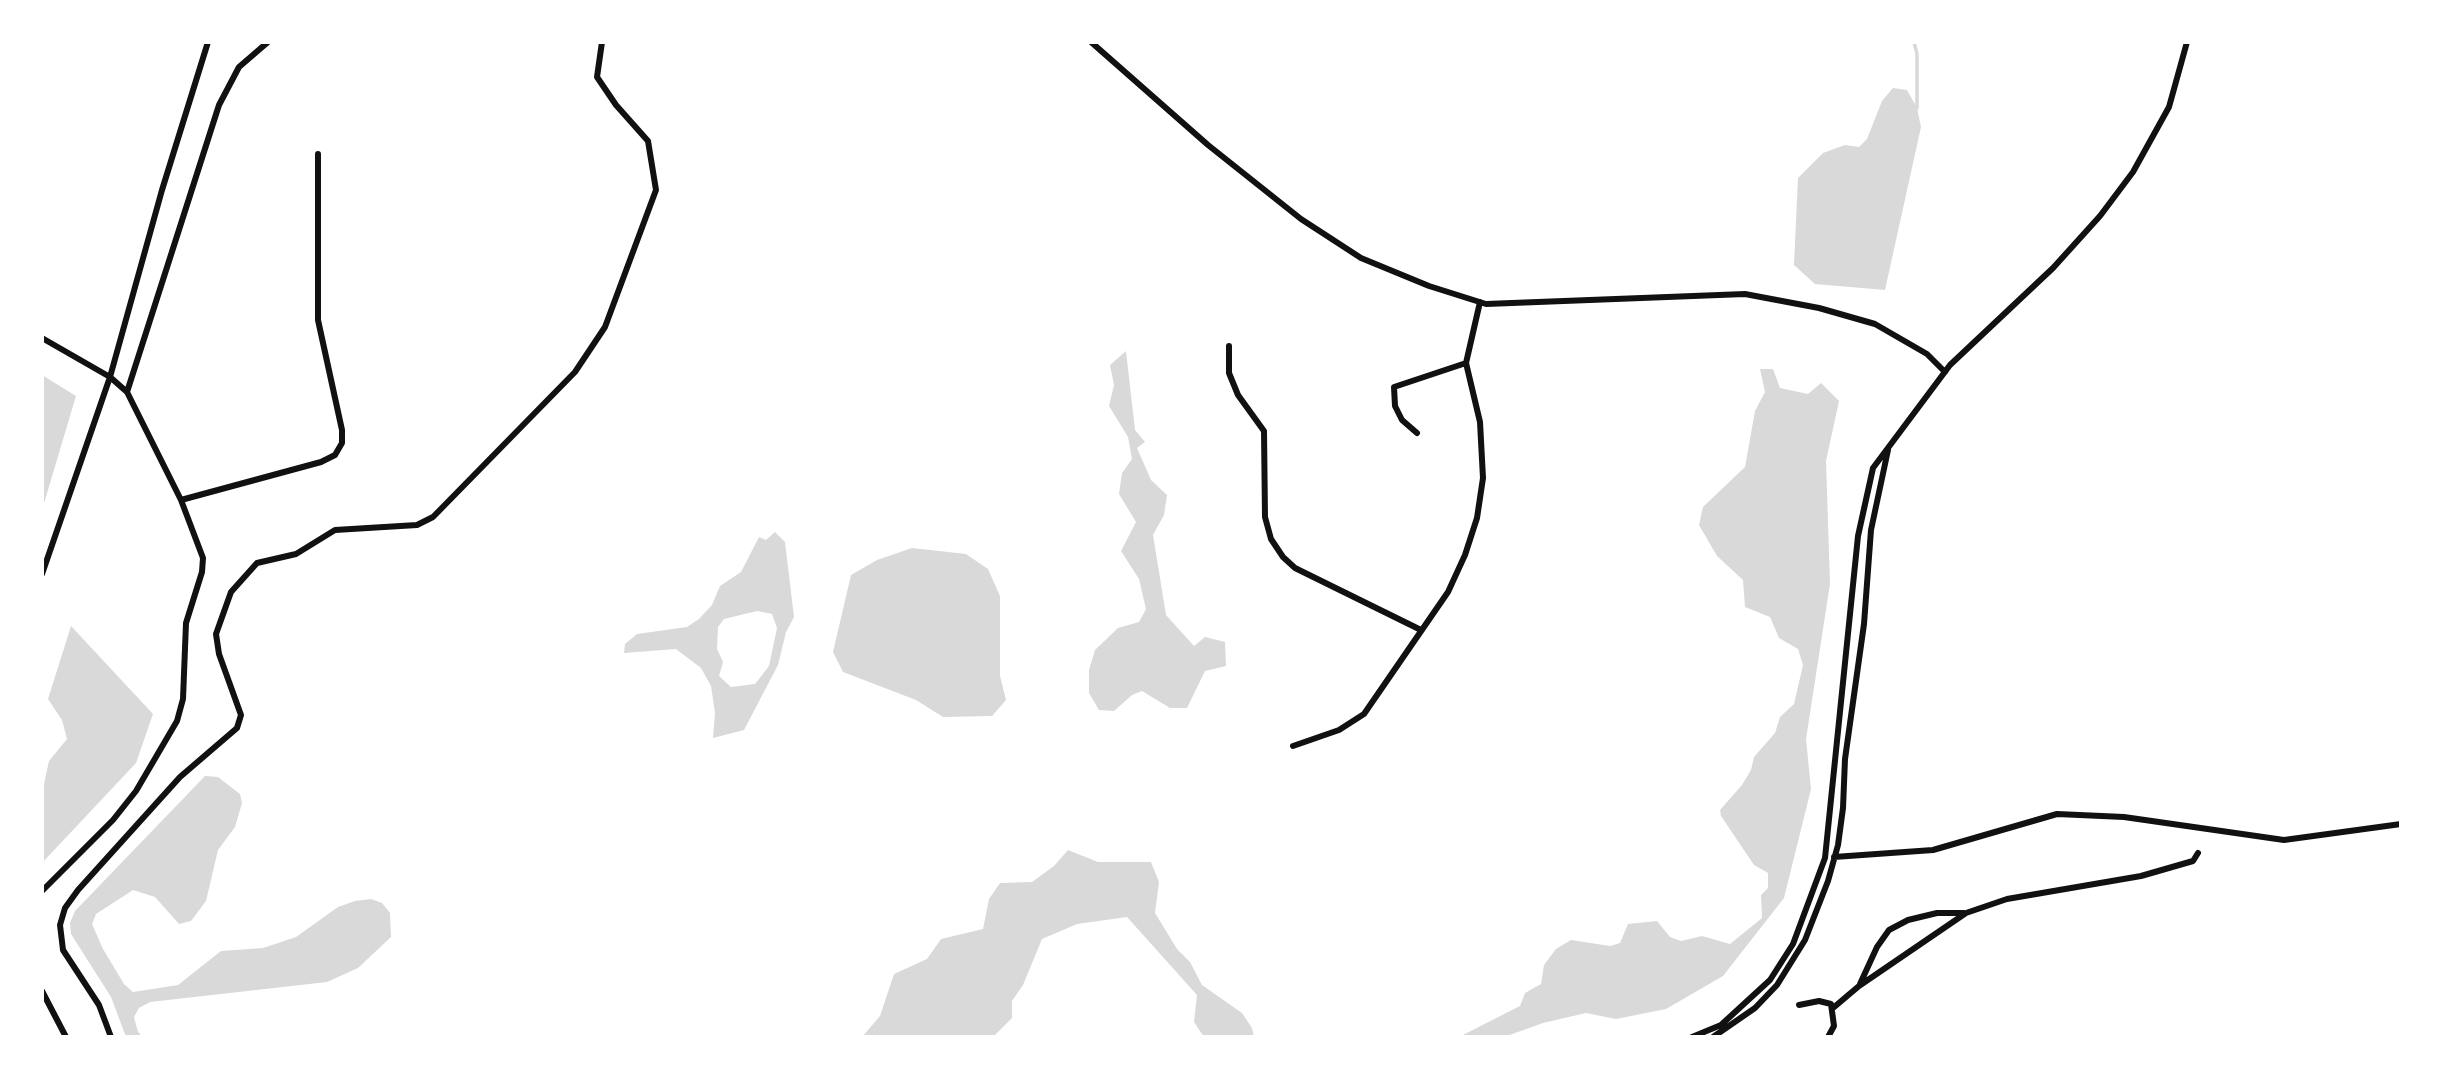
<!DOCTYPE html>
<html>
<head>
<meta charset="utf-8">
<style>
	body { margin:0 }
	#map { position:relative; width:2443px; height:1079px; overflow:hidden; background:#fff; font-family:"Fira Sans",sans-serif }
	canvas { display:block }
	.frame { position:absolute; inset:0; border:44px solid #fff; pointer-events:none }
</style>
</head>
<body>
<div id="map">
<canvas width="2443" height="1079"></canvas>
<div class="frame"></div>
</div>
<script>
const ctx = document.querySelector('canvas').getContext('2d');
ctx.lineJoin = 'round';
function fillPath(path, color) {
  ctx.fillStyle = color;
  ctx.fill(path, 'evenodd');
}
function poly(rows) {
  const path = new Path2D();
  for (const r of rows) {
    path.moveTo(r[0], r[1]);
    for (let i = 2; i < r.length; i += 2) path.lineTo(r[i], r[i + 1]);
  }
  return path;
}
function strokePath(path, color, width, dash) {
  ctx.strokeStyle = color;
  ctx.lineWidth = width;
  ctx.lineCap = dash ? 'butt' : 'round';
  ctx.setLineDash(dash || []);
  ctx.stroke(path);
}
fillPath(poly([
	[1893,88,1907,90,1917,108,1921,127,1885,290,1815,284,1794,265,1798,178,1823,153,1845,145,1859,147,1867,139,1882,101],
	[1126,351,1135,430,1145,442,1137,448,1151,480,1167,495,1164,515,1153,535,1166,615,1194,646,1205,637,1225,642,1226,666,1205,671,1187,708,1170,708,1142,691,1132,695,1114,711,1099,710,1089,693,1089,670,1095,650,1118,628,1139,622,1146,609,1139,579,1121,551,1136,522,1119,494,1122,473,1132,459,1128,437,1109,406,1114,385,1110,365],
	[1760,369,1773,369,1780,388,1808,394,1821,383,1839,401,1826,461,1830,584,1806,739,1811,789,1784,898,1723,976,1666,1009,1616,1019,1586,1013,1543,1023,1504,1037,1459,1037,1520,1006,1525,993,1541,984,1544,965,1556,949,1571,940,1610,946,1620,943,1628,924,1657,921,1670,937,1681,941,1702,936,1730,944,1762,918,1761,895,1768,888,1768,873,1754,865,1721,816,1720,810,1742,785,1751,770,1754,757,1775,733,1780,717,1794,704,1803,665,1798,649,1779,638,1770,617,1745,607,1743,580,1717,556,1699,525,1703,507,1745,467,1755,411,1765,392],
	[42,375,76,396,42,510],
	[775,532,785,542,794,617,786,632,778,665,744,730,713,738,715,713,711,686,701,668,676,649,624,653,625,644,637,634,687,627,699,619,712,605,720,586,741,572,759,537,766,540],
	[757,611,772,614,777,628,769,666,755,684,731,687,719,676,723,662,717,649,718,627,724,619],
	[912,548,966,554,988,569,1000,596,1000,676,1006,700,992,716,943,717,916,700,843,672,833,652,851,575,877,560],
	[71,626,153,714,136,763,42,863,44,784,49,761,67,739,62,720,48,699],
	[205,776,218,777,240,794,242,803,235,827,218,850,206,901,191,921,179,924,155,897,133,890,96,914,92,924,103,949,124,984,133,992,178,985,221,951,263,948,296,937,338,907,355,901,371,899,382,903,390,913,391,937,358,968,327,982,150,1002,139,1008,134,1017,138,1032,143,1037,126,1037,111,997,71,934,70,923,75,911],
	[1068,850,1098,862,1151,862,1159,882,1155,913,1177,949,1190,962,1202,985,1242,1013,1252,1028,1254,1037,1204,1037,1194,1022,1197,995,1127,917,1077,924,1042,939,1023,985,1012,1001,1012,1018,993,1037,862,1037,880,1016,894,974,927,959,941,939,983,929,989,899,1000,883,1032,882,1054,866]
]), '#d9d9d9');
strokePath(poly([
	[1914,42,1917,54,1917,108]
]), '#d9d9d9', 3.5);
strokePath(poly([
	[1091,42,1208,145,1301,219,1361,258,1429,286,1486,304,1745,294,1819,308,1875,324,1927,354,1945,372],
	[42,338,110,377,127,392,181,500,203,558,202,572,186,623,183,699,177,721,136,791,113,820,42,891],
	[1229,346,1229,373,1238,395,1264,431,1265,517,1271,539,1283,557,1295,568,1421,630],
	[127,392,219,105,239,67,268,42],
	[1417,433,1402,420,1395,406,1394,387,1466,363],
	[181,500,321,462,335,455,342,443,342,430,318,320,318,154],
	[42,574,110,377,162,190,208,42],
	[1293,746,1339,730,1364,714,1448,592,1465,555,1477,518,1483,478,1480,422,1466,363,1480,302],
	[1834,857,1933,850,2057,814,2124,817,2284,840,2401,824],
	[1860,984,1877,947,1889,930,1908,920,1937,913,1964,913],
	[42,991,66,1037],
	[1799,1005,1819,1001,1831,1004,1834,1026,1828,1037],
	[1833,1008,1859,986,1966,913,2007,899,2141,876,2193,861,2198,853],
	[111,1037,99,1005,63,950,60,925,65,908,78,890,180,777,237,728,241,715,219,654,216,634,231,592,257,563,296,554,335,530,417,525,433,517,575,372,605,327,656,190,648,141,616,105,597,77,602,42],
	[1692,1037,1721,1025,1770,980,1793,944,1825,858,1858,536,1873,468,1950,365,2053,268,2100,216,2133,172,2169,107,2187,42],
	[1713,1037,1755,1008,1777,985,1805,940,1828,881,1838,845,1843,808,1845,759,1864,624,1871,530,1888,450]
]), '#111', 6);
</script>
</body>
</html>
